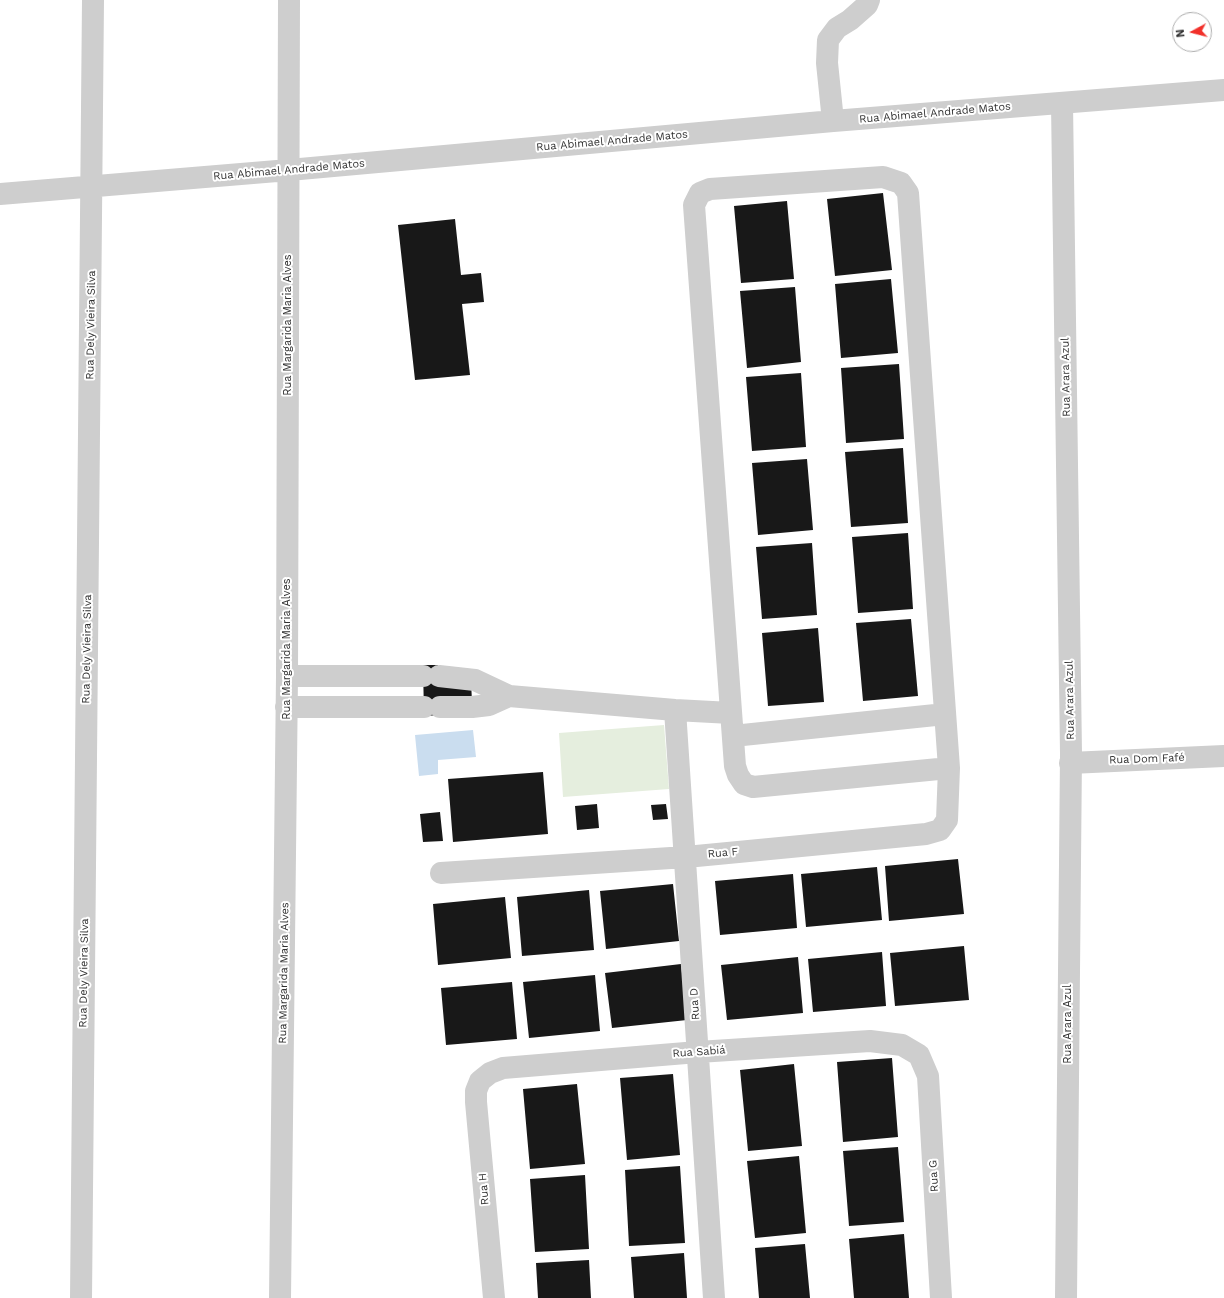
<!DOCTYPE html>
<html>
<head>
<meta charset="utf-8">
<style>
	body { margin:0 }
	#map { position:relative; width:1224px; height:1298px; overflow:hidden; background:#fff; font-family:"Work Sans",sans-serif }
	canvas { display:block }
	.north { position:absolute; left:1172px; top:12px; width:40px; height:40px; box-sizing:border-box; background:#fff; border:1px solid #adadad; border-radius:50%; rotate:263deg; font-size:11px; font-weight:700; line-height:16px; text-align:center; color:#313131 }
	.north::after { content:''; display:block; margin:auto; width:14px; height:18px; background:#f1302a; clip-path:polygon(50% 0,100% 100%,50% 72%,0 100%) }
</style>
</head>
<body>
<div id="map">
<canvas width="1224" height="1298"></canvas>
<div class="north">N</div>
</div>
<script>
const ctx = document.querySelector('canvas').getContext('2d');
ctx.lineJoin = 'round';
function fillPath(path, color) {
  ctx.fillStyle = color;
  ctx.fill(path, 'evenodd');
}
function poly(rows) {
  const path = new Path2D();
  for (const r of rows) {
    path.moveTo(r[0], r[1]);
    for (let i = 2; i < r.length; i += 2) path.lineTo(r[i], r[i + 1]);
  }
  return path;
}
function strokePath(path, color, width, dash) {
  ctx.strokeStyle = color;
  ctx.lineWidth = width;
  ctx.lineCap = dash ? 'butt' : 'round';
  ctx.setLineDash(dash || []);
  ctx.stroke(path);
}
function write(font, color, halo, rows, align = 'center') {
  ctx.font = font + ' "Work Sans",sans-serif';
  ctx.lineWidth = 4;
  ctx.setLineDash([]);
  ctx.textBaseline = 'middle';
  ctx.strokeStyle = halo;
  ctx.fillStyle = color;
  for (const [text, x, y, turn = 0] of rows) {
    ctx.save();
    ctx.translate(x, y);
    ctx.rotate((+turn || 0) * Math.PI / 180);
    ctx.textAlign = isNaN(turn) ? turn : align;
    if (halo) ctx.strokeText(text, 0, 0);
    ctx.fillText(text, 0, 0);
    ctx.restore();
  }
}
fillPath(poly([
	[664,725,669,789,563,797,559,733]
]), '#e5eede');
fillPath(poly([
	[473,730,476,757,438,760,438,774,419,776,415,735]
]), '#caddef');
fillPath(poly([
	[883,193,892,270,835,276,827,199],
	[787,201,794,279,741,283,734,206],
	[455,219,461,275,481,273,484,302,462,304,470,375,415,380,398,225],
	[891,279,898,353,841,358,835,284],
	[795,287,801,362,747,368,740,291],
	[899,364,904,439,846,443,841,368],
	[801,373,806,447,752,451,746,377],
	[903,448,908,523,851,527,845,452],
	[807,459,813,530,758,535,752,463],
	[908,533,913,609,858,613,852,537],
	[812,543,817,615,762,619,756,547],
	[911,619,918,696,863,701,856,623],
	[818,628,824,702,768,706,762,633],
	[423,665,438,665,439,683,471,682,472,701,440,715,424,716],
	[543,772,548,834,453,842,448,779],
	[597,804,599,828,577,830,575,806],
	[666,804,668,819,653,820,651,805],
	[440,812,443,841,423,842,420,814],
	[958,859,964,914,889,921,885,866],
	[877,867,882,920,806,927,801,874],
	[793,874,797,928,720,935,715,881],
	[673,884,679,941,606,949,600,891],
	[589,890,594,950,522,956,517,897],
	[505,897,511,958,438,965,433,904],
	[964,946,969,1000,895,1006,890,953],
	[882,952,886,1006,813,1012,808,959],
	[798,957,803,1013,727,1020,721,965],
	[681,964,687,1020,612,1028,605,973],
	[595,975,600,1031,529,1038,523,982],
	[512,982,517,1039,446,1045,441,988],
	[892,1058,898,1137,843,1142,837,1062],
	[794,1064,802,1146,748,1151,740,1070],
	[673,1074,680,1155,627,1160,620,1078],
	[577,1084,585,1164,530,1169,523,1089],
	[898,1147,904,1222,849,1226,843,1151],
	[799,1156,806,1233,755,1238,747,1161],
	[680,1166,685,1243,629,1246,625,1170],
	[585,1175,589,1249,535,1252,530,1179],
	[904,1234,909,1298,854,1298,849,1239],
	[805,1244,810,1298,759,1298,755,1248],
	[684,1253,687,1298,634,1298,631,1257],
	[589,1260,591,1298,538,1298,536,1263]
]), '#181818');
strokePath(poly([
	[1062,103,1071,754,1066,1298],
	[833,121,827,63,828,40,837,28,850,20,867,5,869,0],
	[0,194,289,170,833,121,1224,90],
	[287,676,423,676],
	[439,676,475,680,509,696,675,710,731,713],
	[286,707,424,707],
	[440,707,472,707,489,705,509,696],
	[675,710,714,1298],
	[733,736,945,714],
	[1070,763,1224,756],
	[441,873,686,857,926,834,940,830,947,820,949,768,908,193,901,183,883,177,710,189,700,193,694,205,735,766,738,775,744,784,753,787,949,768],
	[81,1298,93,0],
	[280,1298,287,676,289,0],
	[494,1298,476,1102,476,1091,480,1081,490,1073,503,1068,698,1052,870,1041,902,1045,919,1055,928,1076,941,1298]
]), '#cecece', 22);
write('11px', '#313131', '#fff', [
	["Rua Abimael Andrade Matos",935,113,-5],
	["Rua Abimael Andrade Matos",612,141,-5],
	["Rua Abimael Andrade Matos",289,170,-5],
	["Rua Dely Vieira Silva",91,325,-89],
	["Rua Margarida Maria Alves",288,325,-90],
	["Rua Arara Azul",1066,377,-91],
	["Rua Dely Vieira Silva",87,649,-89],
	["Rua Margarida Maria Alves",287,649,-90],
	["Rua Arara Azul",1070,700,-91],
	["Rua Dom Fafé",1147,759,-2],
	["Rua F",723,853,-5],
	["Rua Dely Vieira Silva",84,973,-89],
	["Rua Margarida Maria Alves",284,973,-89],
	["Rua D",695,1004,-94],
	["Rua Arara Azul",1068,1024,-90],
	["Rua Sabiá",699,1052,-4],
	["Rua G",934,1176,-93],
	["Rua H",484,1189,-95]
]);
</script>
</body>
</html>
